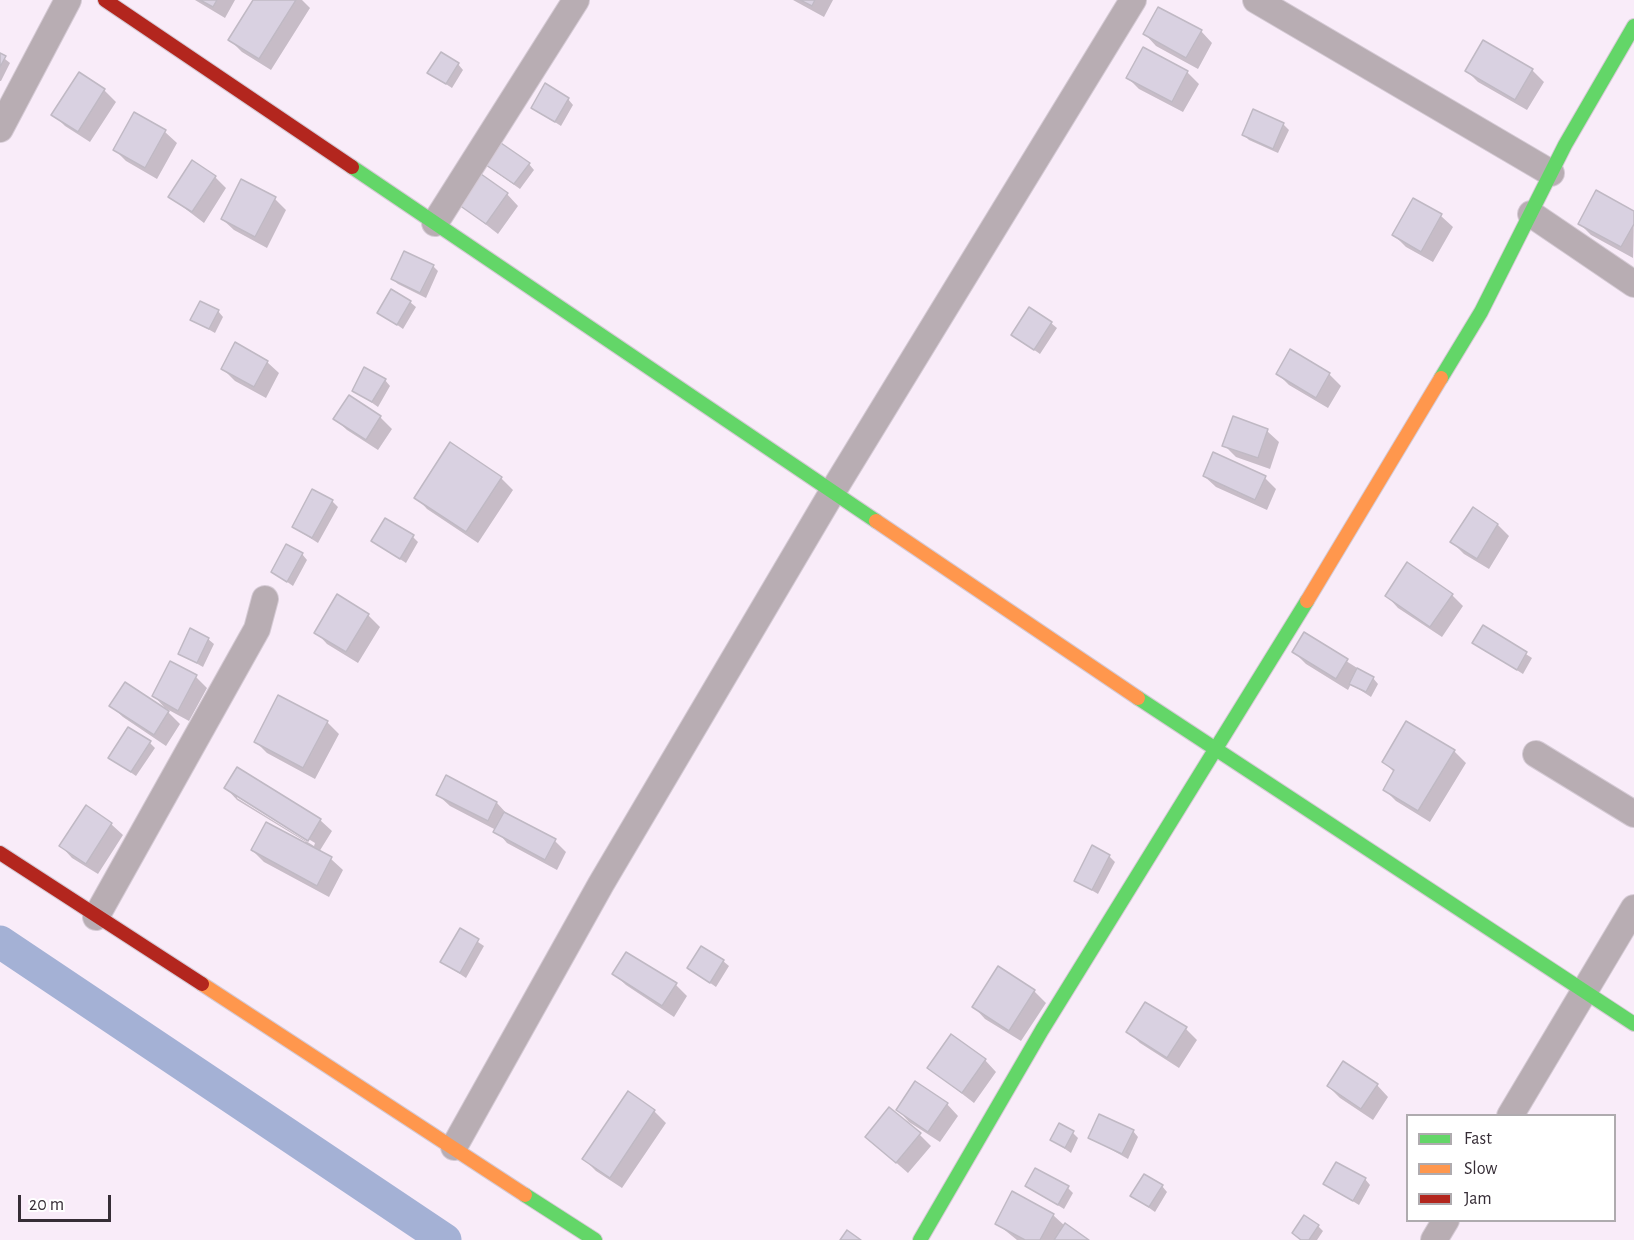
<!DOCTYPE html>
<html>
<head>
<meta charset="utf-8">
<style>
	body { margin:0 }
	#map { position:relative; width:1634px; height:1240px; overflow:hidden; background:#f9ecf9; font-family:"Alegreya Sans",sans-serif }
	canvas { display:block }
	.legend { position:absolute; left:1406px; top:1114px; width:210px; height:108px; box-sizing:border-box; background:#fff; border:2px solid #afabaf; margin:0; padding:8px 10px; list-style:none; font-size:18px; color:#362d36 }
	.legend li { display:flex; align-items:center; gap:12px; height:30px }
	.legend b { width:30px; border:2px solid #afabaf }
	.scale { position:absolute; left:18px; top:1195px; width:93px; height:27px; box-sizing:border-box; border:3px solid #362d36; border-top:0; padding-left:8px; font-size:18px; line-height:21px; white-space:nowrap; color:#362d36; -webkit-text-stroke:4px #fff; paint-order:stroke }
</style>
</head>
<body>
<div id="map">
<canvas width="1634" height="1240"></canvas>
<ul class="legend">
<li><b style="height:8px;background:#63d668"></b>Fast</li>
<li><b style="height:8px;background:#ff974d"></b>Slow</li>
<li><b style="height:8px;background:#b3261e"></b>Jam</li>
</ul>
<div class="scale">20 m</div>
</div>
<script>
const ctx = document.querySelector('canvas').getContext('2d');
ctx.lineJoin = 'round';
function fillPath(path, color) {
  ctx.fillStyle = color;
  ctx.fill(path, 'evenodd');
}
function poly(rows) {
  const path = new Path2D();
  for (const r of rows) {
    path.moveTo(r[0], r[1]);
    for (let i = 2; i < r.length; i += 2) path.lineTo(r[i], r[i + 1]);
  }
  return path;
}
function strokePath(path, color, width, dash) {
  ctx.strokeStyle = color;
  ctx.lineWidth = width;
  ctx.lineCap = dash ? 'butt' : 'round';
  ctx.setLineDash(dash || []);
  ctx.stroke(path);
}
fillPath(poly([
	[195,0,235,0,225,18],
	[255,0,302,0,310,8,271,70,242,52,230,40],
	[793,0,833,0,824,17],
	[1201,31,1212,43,1198,69,1156,46,1145,34],
	[0,55,10,63,1,81,0,81],
	[458,64,463,70,452,88,429,73],
	[1532,70,1544,82,1527,110,1478,82,1467,71],
	[1187,72,1199,84,1183,112,1139,89,1128,78],
	[79,74,104,90,116,102,90,142,65,126,53,114],
	[568,99,573,105,561,126,533,108],
	[135,114,165,132,177,143,157,179,126,161,115,150],
	[1283,124,1289,130,1278,153,1249,140,1244,135],
	[529,164,534,170,520,189,493,170],
	[215,177,226,188,204,223,170,197],
	[507,194,518,206,498,234,461,205],
	[275,199,286,210,267,248,234,230,222,219],
	[1414,200,1441,216,1453,227,1433,262,1406,247,1394,235],
	[1634,213,1633,258,1591,235,1580,224],
	[433,266,438,271,426,298,398,284,392,279],
	[410,302,416,307,403,329,379,312],
	[218,311,223,317,215,333,192,320],
	[1051,323,1057,328,1040,354,1013,335],
	[1291,351,1329,374,1341,386,1328,408,1289,385,1278,374],
	[267,362,279,373,266,398,235,381,223,369],
	[385,380,390,386,378,407,354,390],
	[350,397,380,417,392,429,378,450,347,430,335,419],
	[1267,431,1279,442,1270,469,1236,457,1224,445],
	[1204,476,1265,478,1276,489,1267,510,1216,487],
	[501,478,513,490,478,543,427,509,416,497],
	[332,501,338,507,318,543,293,527],
	[1473,509,1498,525,1509,536,1489,569,1464,554,1452,542],
	[413,537,418,542,406,563,373,541],
	[302,554,307,560,293,586,273,572],
	[1452,595,1463,606,1442,637,1398,608,1387,596],
	[337,596,368,615,380,627,358,663,327,644,316,632],
	[1484,627,1532,658,1523,674,1474,643],
	[1305,635,1373,678,1378,684,1371,697,1351,684,1348,690,1306,664,1294,652],
	[208,639,214,644,203,667,180,654],
	[196,677,207,688,189,721,165,708,154,696],
	[111,706,167,711,180,724,166,746,123,717],
	[327,722,339,734,315,779,267,753,256,742],
	[150,743,155,748,136,776,110,758],
	[1454,751,1466,763,1430,822,1396,801,1385,790,1395,773,1384,762],
	[447,777,497,803,508,815,555,841,566,852,557,870,507,843,496,830,450,806,438,795],
	[226,788,320,820,332,831,319,852,331,859,343,870,329,897,264,862,252,850,306,842,237,800],
	[237,795,315,843,314,846,237,798],
	[111,824,123,835,98,874,72,858,61,846],
	[1109,856,1115,862,1098,894,1076,881],
	[460,930,484,946,466,978,442,962],
	[723,961,729,966,716,987,689,968],
	[614,974,676,985,687,996,674,1017,626,985],
	[1034,991,1046,1003,1021,1041,985,1019,974,1007],
	[1186,1029,1197,1040,1179,1068,1140,1043,1128,1032],
	[985,1060,996,1072,974,1103,929,1068],
	[1377,1085,1388,1097,1373,1120,1340,1098,1328,1086],
	[628,1094,654,1111,666,1123,622,1188,596,1171,584,1159],
	[947,1104,958,1116,940,1142,909,1122,898,1110],
	[1133,1131,1138,1137,1128,1159,1089,1137],
	[1073,1133,1078,1138,1071,1153,1052,1140],
	[919,1134,931,1146,908,1173,867,1137],
	[1365,1179,1370,1185,1359,1205,1325,1184],
	[1027,1186,1068,1188,1073,1193,1064,1209],
	[1162,1186,1167,1192,1155,1212,1132,1196],
	[1053,1215,1065,1226,1087,1240,1017,1240,996,1223],
	[1318,1226,1323,1231,1317,1240,1301,1240,1293,1233]
]), '#0003');
strokePath(poly([
	[0,942,445,1240]
]), '#a4b1d5', 33);
const building = poly([
	[200,0,217,0,213,7,200,0],
	[253,0,296,0,259,59,228,40,253,0],
	[800,0,815,0,812,6,800,0],
	[1158,7,1202,30,1186,58,1143,34,1158,7],
	[1483,40,1533,69,1515,100,1465,71,1483,40],
	[1143,47,1188,71,1172,102,1126,78,1143,47],
	[441,52,459,63,446,84,427,73,441,52],
	[0,53,6,56,0,67,0,53],
	[79,72,105,89,78,132,51,115,79,72],
	[545,83,569,98,555,122,531,108,545,83],
	[1253,109,1284,123,1273,149,1242,135,1253,109],
	[134,112,166,130,145,168,113,150,134,112],
	[501,143,530,163,514,184,486,165,501,143],
	[192,160,216,176,192,212,168,197,192,160],
	[481,174,508,193,486,224,459,205,481,174],
	[241,179,276,197,255,237,221,219,241,179],
	[1596,190,1634,211,1634,224,1621,247,1578,224,1596,190],
	[1413,198,1442,214,1421,252,1392,235,1413,198],
	[404,251,434,265,420,293,391,279,404,251],
	[391,289,411,301,397,325,377,313,391,289],
	[200,301,219,310,209,329,190,320,200,301],
	[1029,307,1052,322,1034,350,1011,335,1029,307],
	[235,342,268,361,254,387,221,369,235,342],
	[1290,349,1330,373,1316,398,1276,374,1290,349],
	[364,367,386,379,372,402,352,391,364,367],
	[349,395,381,416,366,440,333,419,349,395],
	[1233,416,1268,429,1258,458,1222,446,1233,416],
	[450,442,502,477,466,532,414,498,450,442],
	[1213,452,1266,476,1255,500,1203,476,1213,452],
	[312,489,333,500,312,538,292,527,312,489],
	[1473,507,1498,524,1477,559,1450,542,1473,507],
	[385,518,414,535,400,559,371,541,385,518],
	[286,544,303,553,287,582,271,572,286,544],
	[1407,562,1453,594,1430,627,1385,596,1407,562],
	[337,594,369,614,346,652,314,633,337,594],
	[1483,625,1527,652,1517,670,1472,643,1483,625],
	[190,628,209,638,197,663,178,654,190,628],
	[1304,632,1348,659,1336,679,1292,652,1304,632],
	[170,661,197,675,178,711,152,696,170,661],
	[1357,668,1374,677,1366,692,1349,684,1357,668],
	[125,682,169,711,154,735,109,706,125,682],
	[278,695,328,721,303,768,254,742,278,695],
	[1406,721,1455,750,1418,811,1383,790,1394,770,1382,762,1406,721],
	[128,727,151,741,131,772,108,758,128,727],
	[237,767,321,819,308,841,224,788,237,767],
	[446,775,497,802,488,821,436,795,446,775],
	[86,805,112,823,86,864,59,846,86,805],
	[504,812,556,839,545,860,493,832,504,812],
	[266,822,332,857,317,886,251,850,266,822],
	[1092,845,1110,855,1092,890,1074,881,1092,845],
	[460,928,479,939,460,973,440,962,460,928],
	[701,946,724,960,710,983,687,968,701,946],
	[626,952,677,983,662,1006,612,974,626,952],
	[998,966,1035,990,1009,1031,972,1007,998,966],
	[1145,1002,1187,1027,1167,1058,1126,1032,1145,1002],
	[951,1034,986,1059,962,1093,927,1068,951,1034],
	[1343,1061,1378,1084,1361,1109,1327,1086,1343,1061],
	[915,1081,948,1103,928,1132,896,1110,915,1081],
	[628,1091,655,1110,610,1178,582,1159,628,1091],
	[889,1107,921,1133,896,1163,865,1137,889,1107],
	[1099,1114,1134,1130,1122,1154,1088,1138,1099,1114],
	[1059,1123,1074,1131,1065,1148,1050,1140,1059,1123],
	[1336,1162,1366,1178,1353,1201,1323,1184,1336,1162],
	[1035,1168,1069,1186,1058,1205,1025,1186,1035,1168],
	[1144,1174,1163,1185,1149,1207,1130,1196,1144,1174],
	[1012,1191,1054,1214,1040,1240,1025,1240,995,1224,1012,1191],
	[1304,1215,1319,1225,1309,1240,1301,1240,1292,1233,1304,1215],
	[1065,1223,1089,1240,1054,1240,1065,1223],
	[847,1230,861,1240,840,1240,847,1230]
]);
fillPath(building, '#d9d1e1');
strokePath(building, '#c0b9c4', 1.5);
const street = poly([
	[1256,0,1551,173],
	[0,129,68,0],
	[1531,214,1634,284],
	[435,223,576,0],
	[1536,754,1634,814],
	[96,917,257,629,265,599],
	[1510,1116,1634,908],
	[454,1147,601,884,833,491,1133,0],
	[1434,1240,1446,1220]
]);
const fast = poly([
	[352,167,876,521],
	[1441,378,1481,312,1565,145,1634,26],
	[1138,698,1634,1024],
	[525,1195,595,1240],
	[920,1240,1042,1030,1307,601]
]);
const slow = poly([
	[876,521,1138,698],
	[1307,601,1441,378],
	[202,984,525,1195]
]);
const jam = poly([
	[105,0,352,167],
	[0,853,202,984]
]);
strokePath(street, '#d5cad5', 28);
strokePath(fast, '#d5cad5', 16);
strokePath(slow, '#d5cad5', 16);
strokePath(jam, '#d5cad5', 16);
strokePath(street, '#b8adb3', 26);
strokePath(fast, '#63d668', 14);
strokePath(slow, '#ff974d', 14);
strokePath(jam, '#b3261e', 14);
</script>
</body>
</html>
